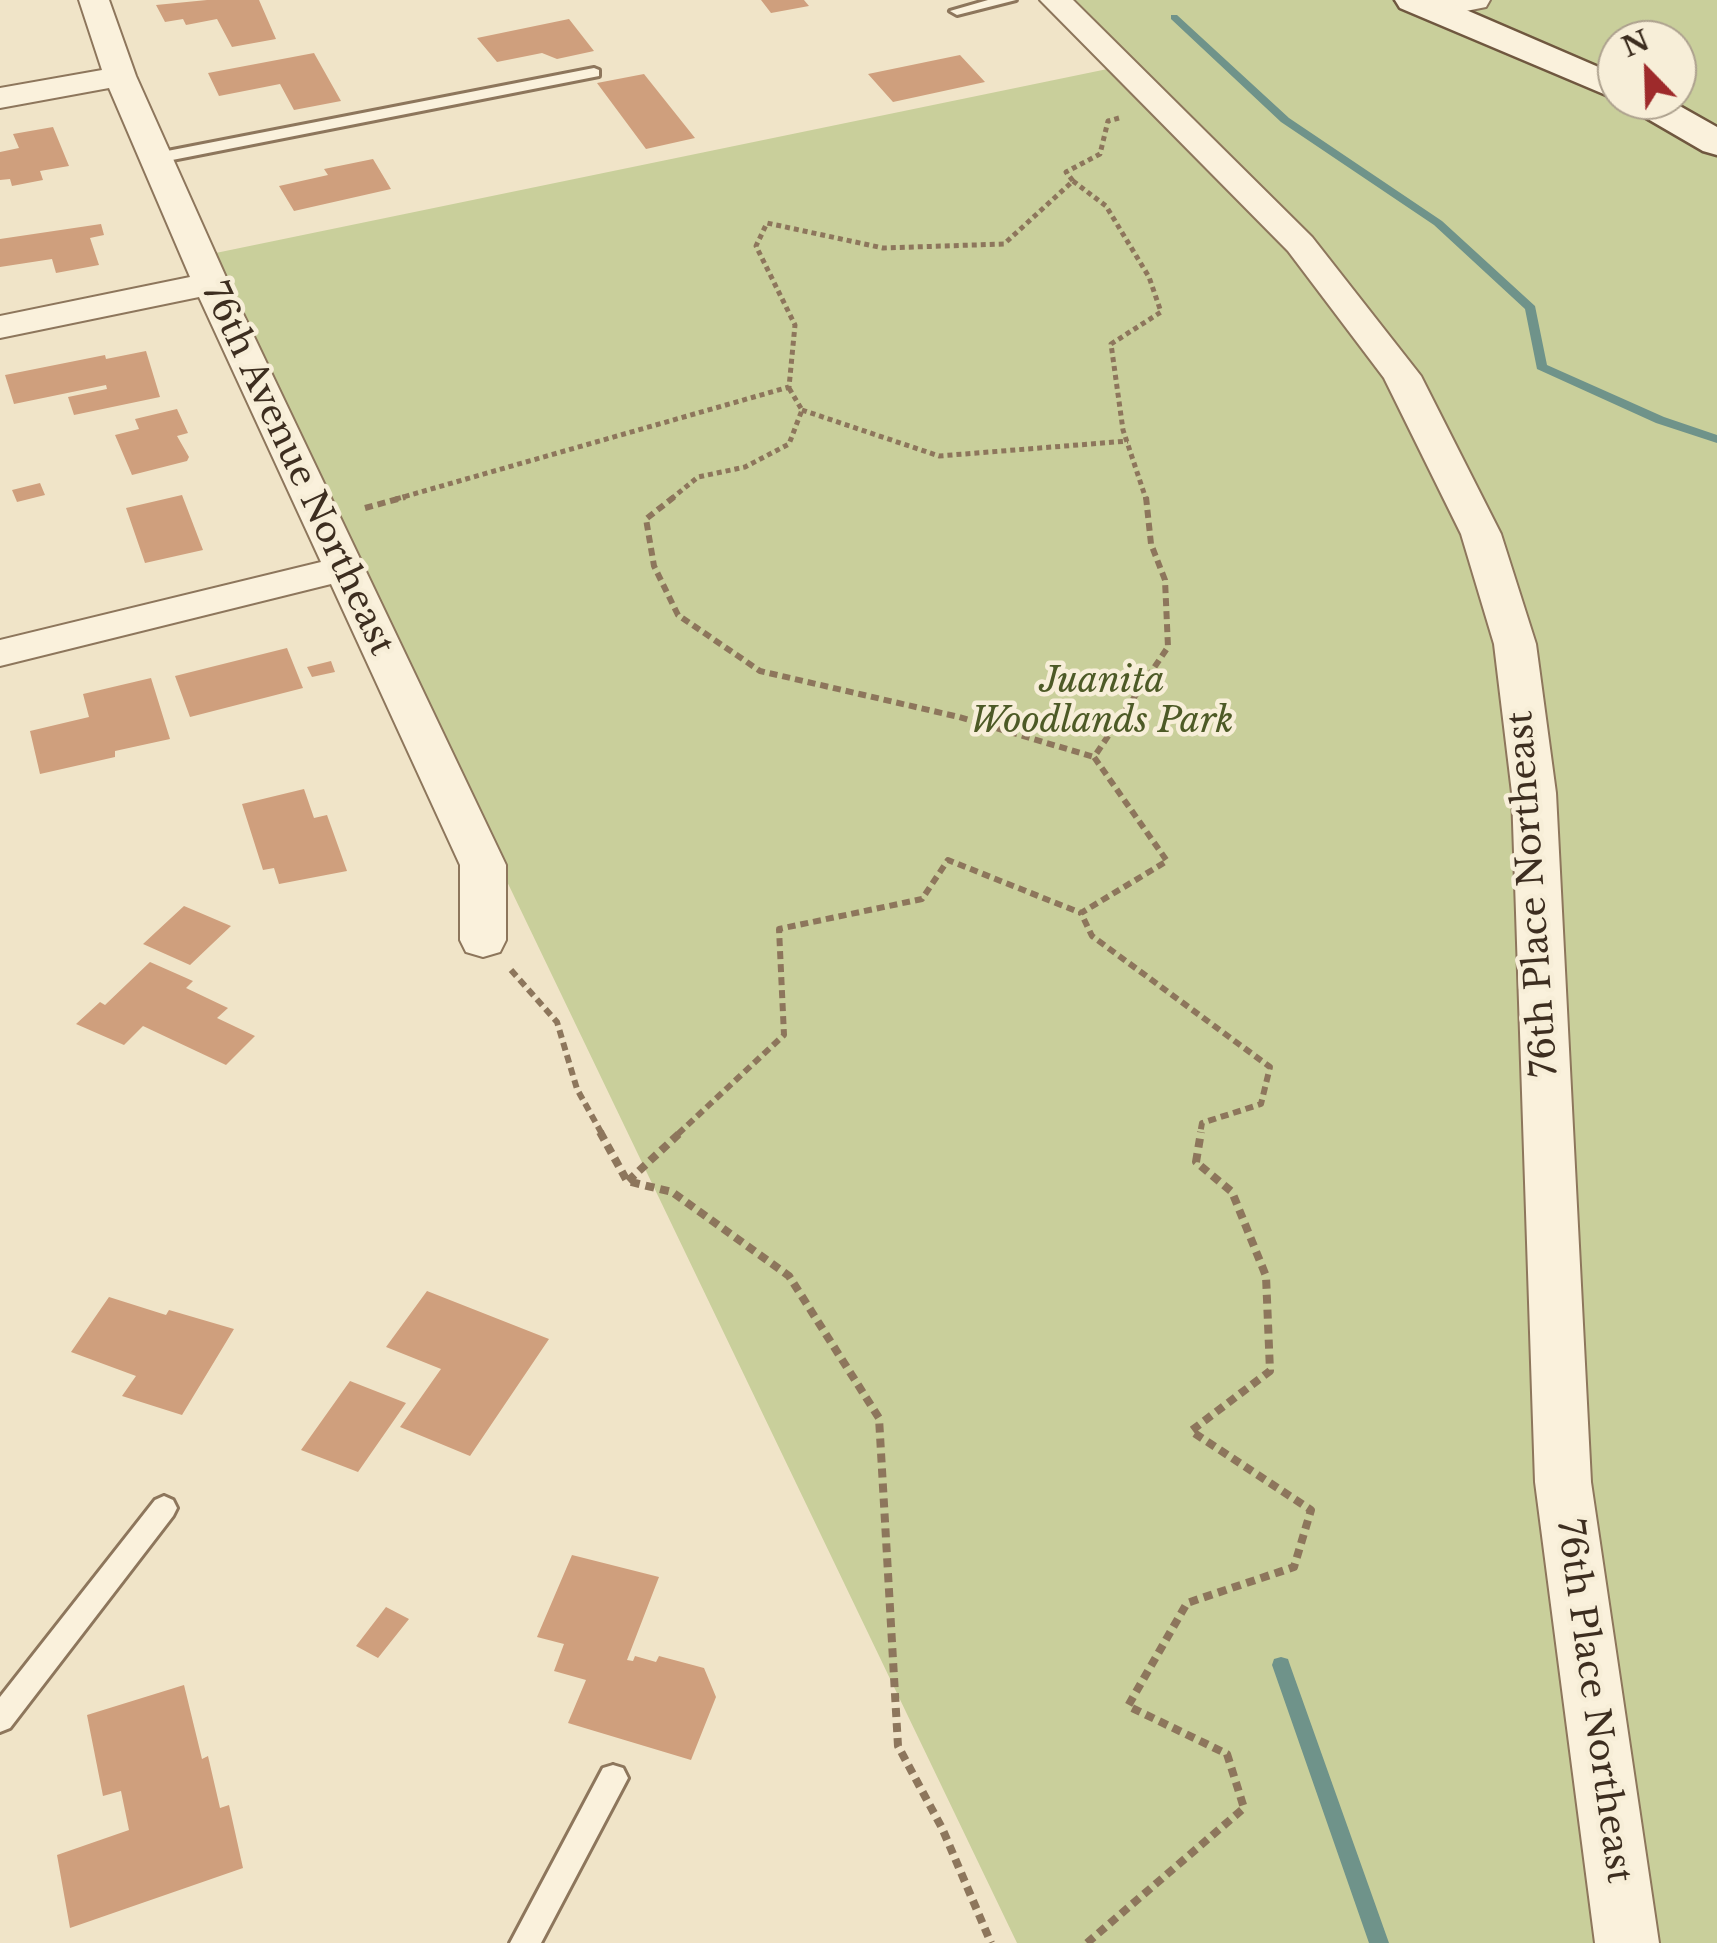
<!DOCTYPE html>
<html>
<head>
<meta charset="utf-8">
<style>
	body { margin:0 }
	#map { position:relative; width:1717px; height:1943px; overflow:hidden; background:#f0e4c8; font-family:"Libre Baskerville",serif }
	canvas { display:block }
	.north { position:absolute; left:1597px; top:20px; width:100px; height:100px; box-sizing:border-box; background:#f7eed8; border:2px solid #ada18e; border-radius:50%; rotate:337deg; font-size:28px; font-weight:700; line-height:40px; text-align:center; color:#3d2e20 }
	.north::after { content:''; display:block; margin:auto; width:35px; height:45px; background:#9e2a2b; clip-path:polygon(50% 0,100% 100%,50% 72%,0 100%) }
</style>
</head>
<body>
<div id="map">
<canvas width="1717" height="1943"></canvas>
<div class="north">N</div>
</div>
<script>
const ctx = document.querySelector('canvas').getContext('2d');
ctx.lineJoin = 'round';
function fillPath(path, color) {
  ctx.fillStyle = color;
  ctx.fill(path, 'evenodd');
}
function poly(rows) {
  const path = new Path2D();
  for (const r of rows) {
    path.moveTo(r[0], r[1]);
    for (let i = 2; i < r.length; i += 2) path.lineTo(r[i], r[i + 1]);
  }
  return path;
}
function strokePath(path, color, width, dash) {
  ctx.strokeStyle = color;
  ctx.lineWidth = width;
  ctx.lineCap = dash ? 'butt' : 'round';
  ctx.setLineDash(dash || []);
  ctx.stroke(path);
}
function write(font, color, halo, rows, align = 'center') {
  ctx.font = font + ' "Libre Baskerville",serif';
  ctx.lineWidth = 9;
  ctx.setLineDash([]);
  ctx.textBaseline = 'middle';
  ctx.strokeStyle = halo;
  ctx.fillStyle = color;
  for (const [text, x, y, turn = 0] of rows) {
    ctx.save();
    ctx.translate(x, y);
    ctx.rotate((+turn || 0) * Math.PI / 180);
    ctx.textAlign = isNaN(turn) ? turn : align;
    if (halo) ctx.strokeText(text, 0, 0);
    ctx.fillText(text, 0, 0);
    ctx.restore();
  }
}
fillPath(poly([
	[1055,0,1717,0,1717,1943,1017,1943,206,255,1122,66],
	[1617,40,1677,40,1677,100,1617,100]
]), '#c9cf9b');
fillPath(poly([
	[1171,15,1177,15,1289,118,1442,221,1535,306,1547,365,1664,417,1717,435,1717,443,1656,423,1537,369,1525,309,1434,225,1281,122,1171,19,1171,15],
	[1281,1657,1288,1659,1290,1665,1389,1943,1369,1943,1272,1665,1274,1659,1281,1657]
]), '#6f938a');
fillPath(poly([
	[207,0,259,0,276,39,232,47,217,19,186,25,183,19,165,22,156,5],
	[761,0,804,0,809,6,771,13],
	[569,19,594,51,557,59,542,53,497,62,477,38],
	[314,53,341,101,294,110,280,84,219,96,208,73],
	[960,55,985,82,893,102,868,74],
	[644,74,695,138,646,149,597,83],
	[53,127,69,166,40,171,43,180,12,186,10,179,0,180,0,152,19,148,13,134],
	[373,159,391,189,294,211,279,186,328,175,324,169],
	[101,224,104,235,90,238,99,265,56,273,52,259,0,267,0,239],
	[146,351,160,397,74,415,68,397,107,389,106,385,14,404,5,375,105,355,106,359],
	[177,409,188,433,177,436,189,457,187,461,132,475,115,435,139,429,135,419],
	[40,483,45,495,17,502,12,490],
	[182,495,203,550,145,563,126,508],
	[287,648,303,688,190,717,175,676],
	[331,661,335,672,312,677,307,667],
	[151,678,170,739,115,751,115,757,40,774,30,731,89,717,83,694],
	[304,789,314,818,327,815,347,871,279,884,274,868,263,870,242,804],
	[184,906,231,926,190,965,143,944],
	[150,962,193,981,186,988,228,1008,217,1018,255,1036,226,1065,143,1026,124,1045,76,1024,100,1002,105,1005],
	[427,1291,549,1339,470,1456,400,1427,441,1369,386,1347],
	[109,1297,166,1315,169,1310,234,1329,182,1415,122,1396,136,1376,71,1352],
	[350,1381,406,1403,358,1472,301,1450],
	[572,1555,659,1577,627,1660,633,1661,635,1656,656,1662,659,1656,704,1668,716,1697,691,1760,568,1723,586,1680,554,1671,564,1644,537,1637],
	[386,1607,409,1619,378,1658,356,1646],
	[184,1685,202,1759,208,1756,220,1808,229,1805,243,1868,70,1928,57,1855,129,1830,121,1791,103,1796,87,1715]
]), '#cf9f7d');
const lane = poly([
	[988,0,1016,0,957,15,950,11,988,0],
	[594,68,599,70,599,76,157,163,149,158,157,153,594,68],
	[164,1496,173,1500,177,1508,173,1516,10,1728,0,1732,0,1697,155,1500,164,1496],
	[613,1765,623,1768,628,1778,541,1943,510,1943,603,1768,613,1765]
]);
const street = poly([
	[79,0,109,0,136,76,229,284,506,865,506,940,500,952,483,957,466,952,460,940,460,865,331,584,0,666,0,640,321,562,199,297,0,338,0,316,190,277,109,88,0,108,0,88,102,70,79,0],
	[1040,0,1073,0,1312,237,1421,376,1501,534,1536,644,1556,793,1591,1482,1659,1943,1595,1943,1535,1482,1512,793,1494,644,1461,534,1384,378,1288,251,1040,0],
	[1431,0,1490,0,1486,7,1436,17,1425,15,1420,8,1431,0]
]);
const secondary = poly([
	[1395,0,1443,0,1617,75,1618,100,1400,8,1395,0],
	[1623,100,1669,100,1717,127,1717,155,1703,151,1629,108,1623,100]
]);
strokePath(lane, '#8d765c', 6);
strokePath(street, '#8d765c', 4);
strokePath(secondary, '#6f573f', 5);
strokePath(poly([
	[1073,181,1106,206,1149,277,1161,312,1111,344,1123,430,1146,499],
	[802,410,939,456,1128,441],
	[396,499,789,387,795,325,756,246,767,223,883,248,1004,244,1073,181,1066,172,1100,154,1108,121,1119,118],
	[671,499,698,477,745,467,789,444,802,410,789,388]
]), '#8d765c', 5, [5, 4]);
strokePath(poly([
	[674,497,646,519,654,566,678,615,760,671,959,717,1094,757],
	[1146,497,1151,544,1165,580,1168,647,1094,757,1167,861,1081,913,1092,936,1270,1067,1261,1104,1202,1123,1200,1134],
	[365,508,405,497],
	[511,970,557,1022,577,1089,602,1134],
	[678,1134,784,1035,779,929,922,899,948,860,1081,913]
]), '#8d765c', 6, [8, 5]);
strokePath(poly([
	[600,1132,627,1181,672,1192,789,1276,879,1418,898,1746,942,1828,991,1943],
	[628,1181,681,1132],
	[1087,1943,1244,1808,1227,1754,1128,1706,1187,1603,1294,1567,1311,1510,1191,1431,1270,1371,1266,1276,1232,1192,1196,1162,1201,1132]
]), '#8d765c', 8, [9, 6]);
fillPath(lane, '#faf1dc');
fillPath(street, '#faf1dc');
fillPath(secondary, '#faf1dc');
write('35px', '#3d2e20', '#f7eed8', [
	["76th Avenue Northeast",297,469,65],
	["76th Place Northeast",1534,894,-94],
	["76th Place Northeast",1593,1701,82]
]);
write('italic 35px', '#4d5a26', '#f7eed8', [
	["Juanita",1102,682],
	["Woodlands Park",1102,722]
]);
</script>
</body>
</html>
